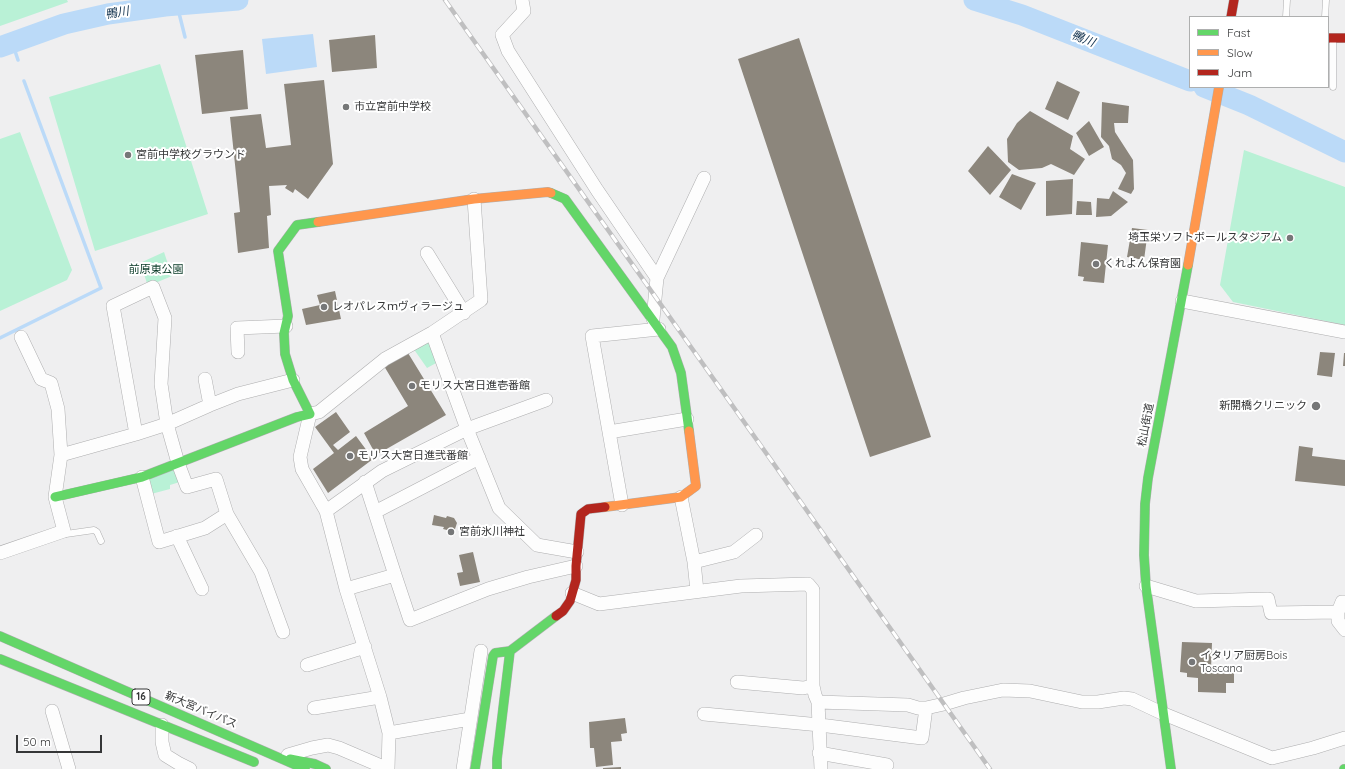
<!DOCTYPE html>
<html>
<head>
<meta charset="utf-8">
<style>
	body { margin:0 }
	#map { position:relative; width:1345px; height:769px; overflow:hidden; background:#efeff0; font-family:Quicksand,sans-serif }
	canvas { display:block }
	.legend { position:absolute; left:1189px; top:16px; width:140px; height:72px; box-sizing:border-box; background:#fff; border:1px solid #aeafaf; margin:0; padding:5px 7px; list-style:none; font-size:12px; color:#353637 }
	.legend li { display:flex; align-items:center; gap:8px; height:20px }
	.legend b { width:20px; border:1px solid #aeafaf }
	.scale { position:absolute; left:16px; top:735px; width:86px; height:18px; box-sizing:border-box; border:2px solid #353637; border-top:0; padding-left:5px; font-size:12px; line-height:14px; white-space:nowrap; color:#353637; -webkit-text-stroke:3px #fff; paint-order:stroke }
</style>
</head>
<body>
<div id="map">
<canvas width="1345" height="769"></canvas>
<ul class="legend">
<li><b style="height:5px;background:#63d668"></b>Fast</li>
<li><b style="height:5px;background:#ff974d"></b>Slow</li>
<li><b style="height:5px;background:#b3261e"></b>Jam</li>
</ul>
<div class="scale">50 m</div>
</div>
<script>
const ctx = document.querySelector('canvas').getContext('2d');
ctx.lineJoin = 'round';
function fillPath(path, color) {
  ctx.fillStyle = color;
  ctx.fill(path, 'evenodd');
}
function poly(rows) {
  const path = new Path2D();
  for (const r of rows) {
    path.moveTo(r[0], r[1]);
    for (let i = 2; i < r.length; i += 2) path.lineTo(r[i], r[i + 1]);
  }
  return path;
}
function strokePath(path, color, width, dash) {
  ctx.strokeStyle = color;
  ctx.lineWidth = width;
  ctx.lineCap = dash ? 'butt' : 'round';
  ctx.setLineDash(dash || []);
  ctx.stroke(path);
}
function write(font, color, halo, rows, align = 'center') {
  ctx.font = font + ' Quicksand,"Noto Sans JP",sans-serif';
  ctx.lineWidth = 4;
  ctx.setLineDash([]);
  ctx.textBaseline = 'middle';
  ctx.strokeStyle = halo;
  ctx.fillStyle = color;
  for (const [text, x, y, turn = 0] of rows) {
    ctx.save();
    ctx.translate(x, y);
    ctx.rotate((+turn || 0) * Math.PI / 180);
    ctx.textAlign = isNaN(turn) ? turn : align;
    if (halo) ctx.strokeText(text, 0, 0);
    ctx.fillText(text, 0, 0);
    ctx.restore();
  }
}
fillPath(poly([
	[0,0,67,0,68,2,0,26],
	[160,64,208,214,95,251,49,97],
	[20,132,72,270,67,280,0,311,0,139],
	[1244,150,1345,187,1345,325,1233,302,1220,285],
	[164,252,172,276,148,286,140,263],
	[431,339,438,362,427,368,413,348],
	[178,466,183,481,170,485,170,489,151,494,145,477]
]), '#b9f1d6');
fillPath(poly([
	[313,34,317,67,266,74,262,39]
]), '#bbdaf8');
strokePath(poly([
	[163,0,165,6],
	[177,5,185,37],
	[12,42,18,60],
	[0,338,101,288,24,81]
]), '#bbdaf8', 3.5);
strokePath(poly([
	[974,0,1022,15,1190,81],
	[0,47,64,24,108,14,165,6,238,0],
	[1204,87,1249,105,1345,152]
]), '#bbdaf8', 21);
fillPath(poly([
	[375,35,377,68,332,72,329,40],
	[799,38,931,437,870,457,738,59],
	[243,50,248,109,202,114,195,55],
	[324,80,333,164,308,199,295,189,293,193,285,188,287,185,269,186,271,215,267,216,269,248,238,253,234,213,240,212,230,117,261,114,266,148,291,145,284,84],
	[1057,81,1080,92,1068,120,1045,109],
	[1102,102,1129,106,1128,123,1114,123,1115,132,1133,160,1134,189,1131,194,1118,189,1126,173,1121,165,1112,159,1109,146,1101,137],
	[1030,111,1073,136,1070,149,1085,159,1074,175,1051,164,1042,168,1019,170,1008,162,1007,139,1017,123],
	[1089,121,1104,147,1089,156,1076,133],
	[988,146,1011,170,990,195,968,171],
	[1012,174,1036,183,1021,210,999,197],
	[1073,179,1072,214,1046,216,1046,181],
	[1113,191,1128,202,1111,216,1096,217,1097,198,1109,199],
	[1077,201,1091,202,1092,215,1076,215],
	[1132,228,1148,230,1144,260,1127,257],
	[1081,242,1108,245,1104,283,1083,281,1084,277,1078,276],
	[335,291,341,319,306,325,302,309,320,305,317,295],
	[1320,352,1335,353,1332,377,1317,375],
	[408,353,446,415,376,455,364,433,408,406,384,366],
	[1344,353,1345,353,1345,366,1343,366],
	[336,412,350,432,333,445,338,450,356,436,373,459,328,493,313,469,334,453,315,427],
	[1299,446,1313,448,1312,456,1345,460,1345,486,1295,481],
	[434,515,446,518,447,516,454,518,457,523,455,529,451,531,443,529,444,527,432,525],
	[473,552,480,582,460,586,457,573,463,572,459,555],
	[1182,642,1212,643,1211,669,1229,670,1229,672,1234,672,1234,683,1226,683,1226,693,1198,692,1198,678,1187,677,1187,673,1180,672],
	[625,718,627,733,621,734,622,741,611,742,613,765,596,767,594,748,590,748,589,722],
	[621,767,621,769,603,769,603,768]
]), '#8c867c');
const lane = poly([
	[1286,17,1287,0],
	[1325,17,1326,0],
	[1333,87,1333,39],
	[64,531,66,534,94,530,97,532,101,541]
]);
const street = poly([
	[522,0,524,11,502,35,508,51,597,190,657,278,653,319],
	[427,253,464,313],
	[657,278,704,178],
	[1182,301,1345,332],
	[432,333,467,429,499,508,537,545,577,552],
	[238,352,237,328,286,326],
	[205,379,210,405],
	[609,432,687,419],
	[136,434,167,424,210,405,238,394,293,380],
	[61,455,136,434,113,306,153,287,165,318,161,384,167,424,178,463,187,487,216,479,227,514,205,528,159,542,142,477],
	[365,482,395,575],
	[681,497,694,562,697,591],
	[622,505,592,336,659,329],
	[326,511,382,471,467,429,546,400],
	[375,512,479,458],
	[227,514,261,572,283,632],
	[177,536,202,589],
	[0,553,64,531,55,497,61,455,58,409,51,383,41,379,21,337],
	[694,562,734,552,756,535],
	[1146,586,1196,601,1268,599,1271,613,1338,612],
	[346,589,395,575,410,620,488,589,528,577,576,566],
	[572,593,599,604,741,586,808,584,813,590,813,686,815,695,818,702,821,769],
	[1345,602,1342,602,1338,612,1338,621,1345,630],
	[307,665,365,647],
	[737,682,803,688,813,686],
	[818,702,908,705,918,708,926,708,944,704,964,698,1003,690,1030,691,1082,702,1098,702,1124,698,1132,699,1164,714,1272,758,1313,748,1345,738],
	[314,708,380,697],
	[52,711,69,769],
	[704,714,820,725,922,738,926,708],
	[162,725,162,742,165,755,178,763,190,769],
	[389,733,470,719],
	[819,753,887,765],
	[288,755,312,748,328,745,339,748,388,769],
	[388,769,389,733,380,697,346,589,326,511,302,469,300,457,310,414,319,412,385,359,432,333,481,300,474,199],
	[463,769,481,651]
]);
const fast = poly([
	[551,193,565,199,672,347,681,373,689,431],
	[55,497,142,477,297,417,310,414,293,380,285,354,284,333,288,316,278,251,297,225,318,222],
	[0,636,305,769],
	[0,659,254,762],
	[290,759,315,764,326,769],
	[475,769,493,656,495,653,510,651,556,616],
	[497,769,497,759,510,651],
	[1171,769,1146,586,1144,555,1145,504,1148,478,1188,265],
	[1344,769,1345,769]
]);
const slow = poly([
	[318,222,474,199,548,192,551,193],
	[1188,265,1219,87],
	[605,507,681,497,696,486,689,431]
]);
const jam = poly([
	[1231,17,1234,0],
	[1328,38,1345,38],
	[556,616,563,611,570,601,576,580,576,566,581,514,588,509,605,507]
]);
strokePath(lane, '#aeaeaf', 7);
strokePath(street, '#aeaeaf', 14);
strokePath(fast, '#aeaeaf', 10);
strokePath(slow, '#aeaeaf', 10);
strokePath(jam, '#aeaeaf', 10);
strokePath(lane, '#fdfdfd', 6);
strokePath(street, '#fdfdfd', 13);
strokePath(fast, '#63d668', 9);
strokePath(slow, '#ff974d', 9);
strokePath(jam, '#b3261e', 9);
const rail = poly([
	[445,0,990,769]
]);
strokePath(rail, '#bfbfc0', 4.5);
strokePath(rail, '#fff', 3, [9]);
for (const [x, y, r, color] of [
	[346,107,4,"#767778"],
	[128,155,4,"#767778"],
	[1290,238,4,"#767778"],
	[1096,264,4,"#767778"],
	[324,307,4,"#767778"],
	[412,386,4,"#767778"],
	[1316,406,5,"#767778"],
	[350,456,4,"#767778"],
	[451,532,4,"#767778"],
	[1192,662,4,"#767778"]
]) {
  const dot = new Path2D();
  dot.arc(x, y, r, 0, 2 * Math.PI);
  ctx.fillStyle = color;
  ctx.fill(dot);
  strokePath(dot, '#fff', 1.5);
}
for (const [x, y, w] of [
	[141,697,18]
]) {
  const box = new Path2D();
  box.roundRect(x - w / 2, y - 8, w, 16, 3);
  ctx.fillStyle = '#fff';
  ctx.fill(box);
  strokePath(box, '#353637', 1);
}
write('bold 10px', '#353637', null, [
	["16",141,697]
]);
write('11px', '#353637', '#fff', [
	["市立宮前中学校",354,107],
	["宮前中学校グラウンド",136,155],
	["埼玉栄ソフトボールスタジアム",1282,238,"right"],
	["くれよん保育園",1104,264],
	["レオパレスｍヴィラージュ",332,307],
	["モリス大宮日進壱番館",420,386],
	["新開橋クリニック",1307,406,"right"],
	["モリス大宮日進弐番館",358,456],
	["宮前氷川神社",459,532],
	["イタリア厨房Bois",1200,656],
	["Toscana",1200,669]
], 'left');
write('11px', '#073925', '#fff', [
	["前原東公園",156,270]
]);
write('11px', '#353637', '#fff', [
	["松山街道",1146,425,-79],
	["新大宮バイパス",201,710,23]
]);
write('italic 12px', '#12324e', '#fff', [
	["鴨川",117,13,-9],
	["鴨川",1083,39,22]
]);
</script>
</body>
</html>
